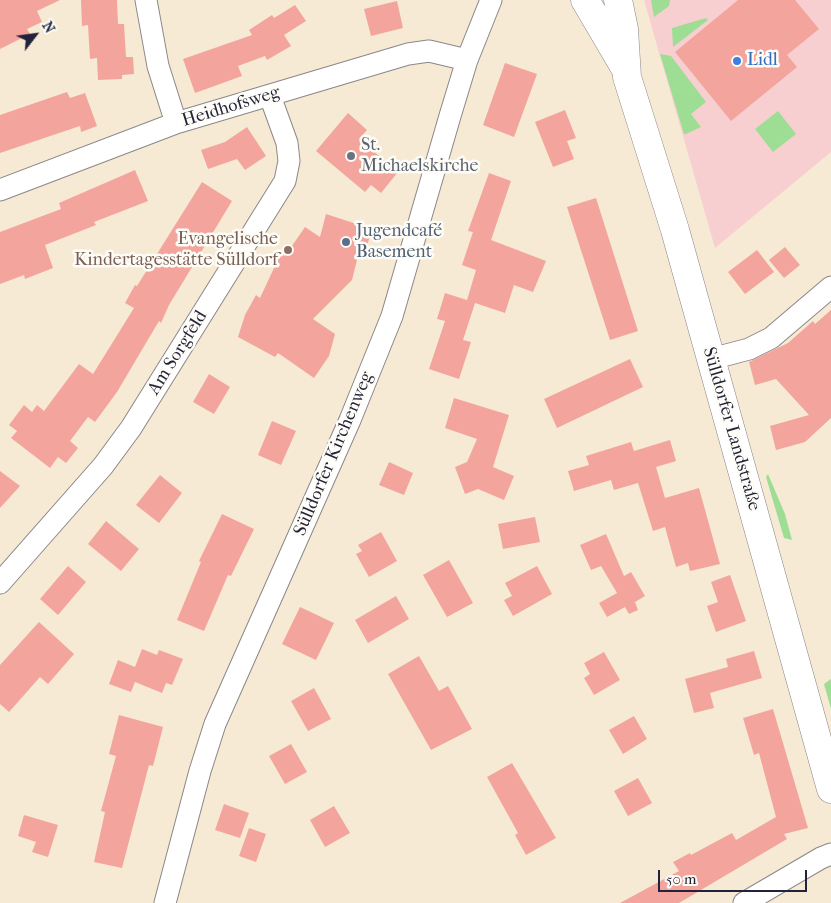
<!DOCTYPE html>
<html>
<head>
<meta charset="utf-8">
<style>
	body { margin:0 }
	#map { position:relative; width:831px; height:903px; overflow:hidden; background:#f6ead5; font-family:"IM FELL French Canon",serif }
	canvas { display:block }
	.north { position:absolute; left:10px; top:10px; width:50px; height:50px; -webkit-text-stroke:4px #fdfcf7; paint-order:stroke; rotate:60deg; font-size:14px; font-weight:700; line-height:20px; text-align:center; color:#22223b }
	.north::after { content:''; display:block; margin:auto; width:18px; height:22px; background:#22223b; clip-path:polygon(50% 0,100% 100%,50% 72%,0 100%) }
	.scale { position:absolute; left:658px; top:870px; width:149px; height:22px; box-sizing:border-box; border:2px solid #22223b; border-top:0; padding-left:6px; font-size:15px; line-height:18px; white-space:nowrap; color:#22223b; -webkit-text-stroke:4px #fdfcf7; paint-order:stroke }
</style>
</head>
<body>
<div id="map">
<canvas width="831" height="903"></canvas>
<div class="north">N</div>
<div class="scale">50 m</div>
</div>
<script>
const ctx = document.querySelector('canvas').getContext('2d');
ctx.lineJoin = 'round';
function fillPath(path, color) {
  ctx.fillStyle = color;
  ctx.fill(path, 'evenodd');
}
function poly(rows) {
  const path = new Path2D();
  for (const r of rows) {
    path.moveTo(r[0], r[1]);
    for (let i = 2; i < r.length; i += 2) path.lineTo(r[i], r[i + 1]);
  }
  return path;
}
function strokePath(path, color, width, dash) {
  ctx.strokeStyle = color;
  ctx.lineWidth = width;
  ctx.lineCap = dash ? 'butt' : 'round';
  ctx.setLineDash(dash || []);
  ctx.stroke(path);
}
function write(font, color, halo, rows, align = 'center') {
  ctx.font = font + ' "IM FELL French Canon",serif';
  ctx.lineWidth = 5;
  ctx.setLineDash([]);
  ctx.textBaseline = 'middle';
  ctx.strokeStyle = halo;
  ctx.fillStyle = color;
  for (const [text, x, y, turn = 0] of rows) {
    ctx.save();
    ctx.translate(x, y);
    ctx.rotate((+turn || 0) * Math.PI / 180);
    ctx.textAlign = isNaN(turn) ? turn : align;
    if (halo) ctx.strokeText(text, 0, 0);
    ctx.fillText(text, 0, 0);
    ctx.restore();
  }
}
fillPath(poly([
	[644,0,831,0,831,152,715,248]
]), '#f7cfd0');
fillPath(poly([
	[651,0,670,0,669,6,654,17],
	[706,18,708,20,673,47,672,28],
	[660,54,671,56,706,102,691,114,701,127,686,134,684,134],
	[778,111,796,134,773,152,755,129],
	[768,474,785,514,792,540,784,538,766,477],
	[831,679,831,709,824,684]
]), '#9ede94');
fillPath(poly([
	[0,0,60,0,37,11,42,22,27,29,30,34,0,49],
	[81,0,117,0,118,24,124,24,126,57,133,57,134,74,122,75,122,79,98,80,97,58,90,59,88,25,82,26],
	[738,0,795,0,819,29,787,55,797,67,731,121,675,52],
	[397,1,403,28,371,36,364,9],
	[295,5,306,21,284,35,291,46,267,60,265,56,238,66,242,76,195,93,183,59,252,35,249,30,272,15,274,18],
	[505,63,537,74,514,137,483,125],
	[67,92,70,98,85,93,97,126,81,132,80,126,0,153,0,115],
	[565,110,576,138,567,141,574,159,553,167,535,122],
	[348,113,367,130,359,139,398,172,381,193,371,185,365,192,316,151],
	[247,127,266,156,245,170,237,159,208,169,201,150,225,142],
	[135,170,148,201,94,222,96,225,45,245,53,268,25,279,24,275,0,284,0,232,61,209,59,203],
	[489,173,511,181,491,240,546,261,533,292,514,285,505,313,475,303,463,340,471,342,459,379,429,369,445,321,437,319,445,293,467,300,476,270,462,265,473,232,468,231],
	[202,182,232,201,169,305,161,323,159,321,117,392,95,422,88,417,70,441,78,448,66,463,58,457,50,468,11,438,17,431,9,425,24,405,32,412,37,405,44,411,79,364,93,374,134,308,125,303,135,285,137,286],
	[596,198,638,331,610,340,567,207],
	[326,214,372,229,365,253,359,252,352,280,313,319,335,334,329,356,314,378,278,353,275,357,238,337,245,315,256,295,260,298,281,253,285,256,305,227,320,237],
	[785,247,800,265,784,278,769,260],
	[757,250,774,272,745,294,728,272],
	[831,310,831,418,805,442,776,450,770,426,809,415,776,379,755,385,749,362,788,343,813,321,815,324],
	[630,359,643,387,557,428,544,399],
	[209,374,230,387,214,414,193,402],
	[454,398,509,415,493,467,514,476,504,500,478,489,465,494,455,467,467,462,477,439,445,428],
	[272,421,296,431,281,465,258,455],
	[670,440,676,461,656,467,665,498,699,488,720,564,690,571,688,563,676,567,665,527,653,531,638,483,614,490,611,480,574,491,568,471,589,465,586,456,631,442,634,451],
	[389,462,413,473,404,495,379,485],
	[0,471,20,486,0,508],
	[160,475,182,493,159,523,136,505],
	[222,514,254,529,231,576,228,575,204,631,177,620,201,562,199,561],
	[535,517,540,542,503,549,498,524],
	[106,521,139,549,121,571,88,544],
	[381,532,397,561,369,577,356,554,362,551,358,545],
	[606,534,624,576,631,572,645,596,635,602,638,610,629,614,625,607,607,617,599,603,617,593,601,566,591,570,580,545],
	[449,560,473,603,447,617,423,575],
	[68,566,86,582,58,615,40,599],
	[537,566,552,594,513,616,504,600,512,596,505,583],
	[730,575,746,621,716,632,707,606,718,602,711,582],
	[396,596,409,619,368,643,355,620],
	[300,607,334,623,316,660,282,644],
	[39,622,74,654,48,684,40,677,9,712,0,704,0,665],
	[142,649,157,655,159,650,183,659,172,685,166,683,162,693,135,682,131,692,109,684,118,660,135,667],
	[754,651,762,678,710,693,714,708,694,713,685,679,728,667,726,659],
	[604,652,620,680,594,695,584,678,590,674,584,663],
	[419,656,439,691,448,686,472,729,431,750,388,674],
	[314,688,331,719,308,731,291,701],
	[773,709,808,828,784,834,787,839,679,903,620,903,679,871,673,862,690,853,691,855,732,833,736,840,776,817,759,753,754,755,743,718],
	[119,715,163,727,153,766,149,765,122,868,94,862,105,812,101,811,116,756,109,754],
	[634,716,647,739,623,754,609,730],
	[291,744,307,772,285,784,269,756],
	[512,763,556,838,526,855,515,835,518,833,487,777],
	[638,778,652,803,628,816,614,791],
	[224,804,249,813,240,838,215,830],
	[334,806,350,833,325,847,310,820],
	[24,815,58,825,48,857,32,852,36,842,18,836],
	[249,828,266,834,256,862,239,856]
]), '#f3a59d');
const minor = poly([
	[146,0,158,66,176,123],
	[0,190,176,123,408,54,429,51,467,60],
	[711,359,749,349,771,338,831,287],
	[0,583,103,466,131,428,285,181,289,161,287,143,270,96],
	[165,903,200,771,215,724,350,420,392,316,450,116,467,60,491,0],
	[744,903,821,858,831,854]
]);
const major = poly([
	[585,0,625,68],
	[618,0,624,29,627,77,675,230,831,789]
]);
strokePath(minor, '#8c8688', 23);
strokePath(major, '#8c8688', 29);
strokePath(minor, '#fff', 21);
strokePath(major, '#fff', 28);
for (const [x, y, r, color] of [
	[737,61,5,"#3f7fe0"],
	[351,156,5,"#6b7280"],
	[346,242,5,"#5c6f8a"],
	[288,250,5,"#8d6e63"]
]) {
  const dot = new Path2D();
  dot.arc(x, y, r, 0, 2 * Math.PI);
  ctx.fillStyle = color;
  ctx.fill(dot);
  strokePath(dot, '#fdfcf7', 2);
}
write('18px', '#366cbe', '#fdfcf7', [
	["Lidl",747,61]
], 'left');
write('18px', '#22223b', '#fdfcf7', [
	["Heidhofsweg",231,107,-17],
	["Am Sorgfeld",178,353,-58],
	["Sülldorfer Landstraße",731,429,74],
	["Sülldorfer Kirchenweg",334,454,-67]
]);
write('18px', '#5b616d', '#fdfcf7', [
	["St.",361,146],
	["Michaelskirche",361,167]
], 'left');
write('18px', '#4e5e75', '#fdfcf7', [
	["Jugendcafé",356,232],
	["Basement",356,253]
], 'left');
write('18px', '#785e54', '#fdfcf7', [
	["Evangelische",278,240],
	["Kindertagesstätte Sülldorf",278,261]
], 'right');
</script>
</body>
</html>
